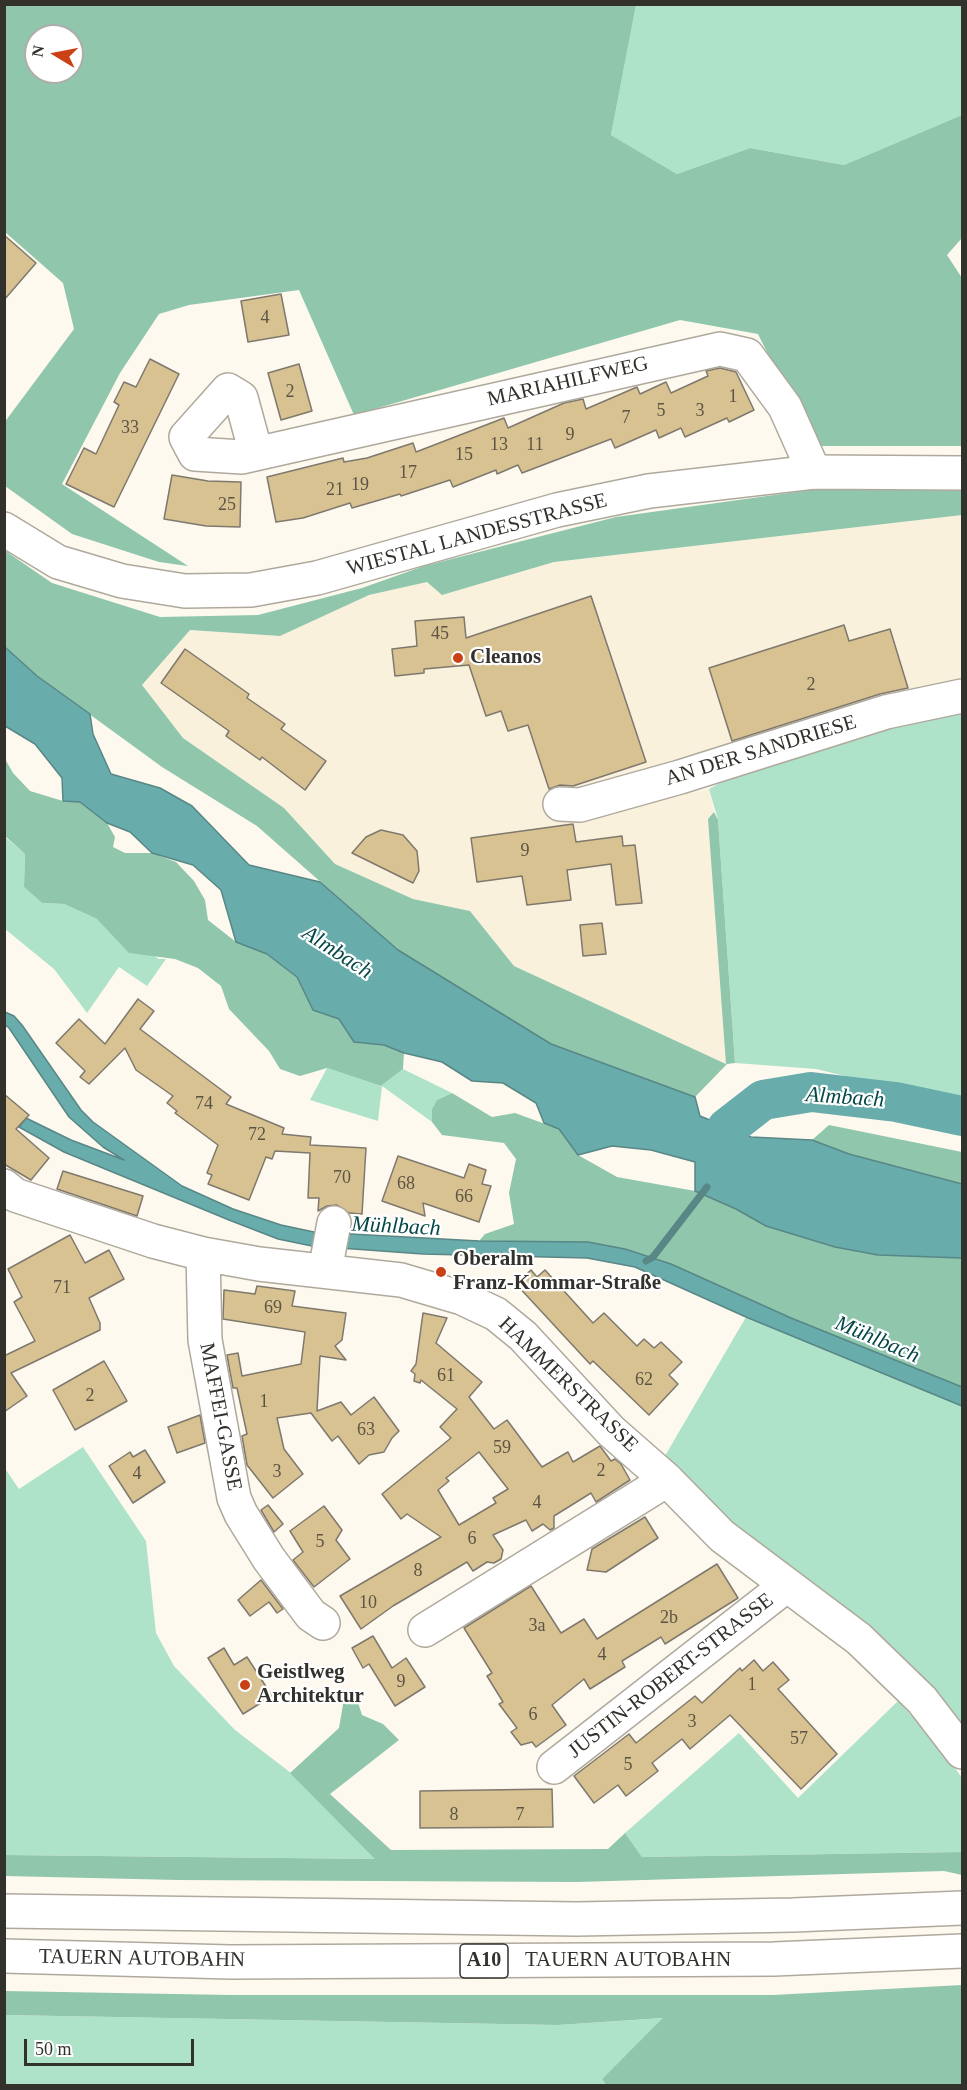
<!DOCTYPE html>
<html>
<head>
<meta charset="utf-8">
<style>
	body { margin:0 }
	#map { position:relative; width:967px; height:2090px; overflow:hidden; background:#fef9ef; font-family:Georgia,serif }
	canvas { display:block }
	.frame { position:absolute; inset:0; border:6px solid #33312c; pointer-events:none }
	.north { position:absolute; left:24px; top:24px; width:60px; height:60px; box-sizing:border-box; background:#fff; border:2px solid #adadab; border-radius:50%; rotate:280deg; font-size:16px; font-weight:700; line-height:24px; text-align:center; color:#33312c }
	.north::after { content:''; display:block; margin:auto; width:21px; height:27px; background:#c94115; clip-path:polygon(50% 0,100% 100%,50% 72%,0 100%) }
	.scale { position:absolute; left:24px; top:2039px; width:170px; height:27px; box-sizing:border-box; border:3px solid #33312c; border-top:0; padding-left:8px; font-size:18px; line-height:21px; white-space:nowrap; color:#33312c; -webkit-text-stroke:4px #fff; paint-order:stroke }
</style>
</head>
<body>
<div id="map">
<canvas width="967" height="2090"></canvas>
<div class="frame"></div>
<div class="north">N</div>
<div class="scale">50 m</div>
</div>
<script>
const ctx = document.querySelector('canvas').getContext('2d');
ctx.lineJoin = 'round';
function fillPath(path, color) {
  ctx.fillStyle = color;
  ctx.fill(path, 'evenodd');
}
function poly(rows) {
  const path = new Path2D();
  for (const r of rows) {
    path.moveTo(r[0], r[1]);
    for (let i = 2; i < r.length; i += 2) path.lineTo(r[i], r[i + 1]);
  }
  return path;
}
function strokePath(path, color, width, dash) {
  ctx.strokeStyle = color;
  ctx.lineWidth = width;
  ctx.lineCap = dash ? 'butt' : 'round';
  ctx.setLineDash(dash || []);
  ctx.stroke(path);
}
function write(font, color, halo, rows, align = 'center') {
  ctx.font = font + ' Georgia,serif';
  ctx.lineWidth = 4.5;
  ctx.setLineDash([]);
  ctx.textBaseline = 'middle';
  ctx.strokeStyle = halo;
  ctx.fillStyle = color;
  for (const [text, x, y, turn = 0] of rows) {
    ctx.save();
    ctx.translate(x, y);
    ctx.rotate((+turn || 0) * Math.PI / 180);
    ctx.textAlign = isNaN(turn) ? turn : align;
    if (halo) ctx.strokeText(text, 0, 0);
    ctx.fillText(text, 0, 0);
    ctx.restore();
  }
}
fillPath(poly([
	[962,515,962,690,600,813,709,789,714,812,708,819,727,1064,514,966,470,911,413,899,335,864,284,808,183,738,141,685,190,630,280,636,369,595,428,582,443,595,554,562]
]), '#faf1dd');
fillPath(poly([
	[636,5,962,5,962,115,844,165,750,148,677,174,611,135],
	[962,704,962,1100,952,1102,816,1069,735,1063,718,820,709,789,755,764],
	[4,836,25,854,24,887,42,903,64,904,97,919,159,959,166,959,147,986,119,967,87,1013,54,969,5,929],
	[327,1068,381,1086,403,1069,452,1093,437,1100,432,1109,432,1122,382,1086,378,1121,310,1100],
	[746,1317,962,1406,962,1730,662,1461],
	[83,1447,146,1541,156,1633,174,1666,235,1730,291,1773,376,1859,5,1855,4,1467,19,1489],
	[898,1701,938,1744,962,1778,962,1852,642,1857,625,1833,739,1733,798,1798],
	[5,2015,558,2025,664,2018,602,2079,606,2085,5,2086]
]), '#afe3c9');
fillPath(poly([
	[5,5,636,5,611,135,677,174,750,148,844,165,962,115,962,238,947,255,962,278,962,446,813,446,758,334,680,320,354,415,299,290,189,305,159,314,120,373,62,484,188,566,159,562,72,534,5,486,4,423,74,329,63,283,5,232],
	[36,36,72,36,72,72,36,72],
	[846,485,962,489,962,515,554,562,442,595,427,582,369,595,280,636,190,630,142,685,183,738,284,808,335,864,413,899,470,911,514,966,726,1064,708,819,714,812,718,820,735,1063,727,1064,695,1097,551,1044,398,950,257,826,162,767,37,676,5,646,4,550,52,583,160,617,258,615,362,588,424,566,616,517],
	[4,757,13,773,30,791,63,801,80,802,107,823,115,837,113,847,125,853,152,853,176,862,194,881,205,900,208,920,236,942,267,954,297,977,313,1010,339,1019,354,1042,384,1045,404,1053,403,1069,381,1086,327,1068,300,1076,280,1069,269,1051,229,1009,221,986,198,968,175,959,129,953,97,919,64,904,42,903,24,887,25,854,5,836],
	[452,1093,492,1117,515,1113,559,1129,578,1155,617,1177,695,1191,736,1209,766,1226,878,1255,962,1258,962,1387,791,1318,671,1264,625,1249,588,1242,479,1241,485,1234,514,1224,509,1193,516,1159,504,1143,442,1135,432,1122,432,1109,437,1100],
	[829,1125,962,1152,962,1184,849,1154,812,1140],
	[354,1690,362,1715,383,1724,399,1740,330,1794,391,1850,608,1849,625,1833,642,1857,962,1852,962,1875,944,1871,577,1882,178,1880,5,1876,5,1855,375,1859,290,1773,339,1728,344,1699],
	[962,1985,962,2086,606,2085,602,2079,663,2018,558,2025,4,2015,5,1991,231,1995,773,1995]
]), '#8fc6ac');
const water = poly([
	[4,646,37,676,90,714,93,734,111,774,160,788,192,806,249,865,320,882,398,950,551,1044,695,1097,700,1116,751,1137,812,1140,849,1154,962,1184,962,1258,878,1255,835,1247,766,1226,736,1209,695,1191,695,1162,651,1150,612,1146,578,1155,559,1129,544,1123,536,1103,503,1083,472,1081,442,1062,404,1053,384,1045,354,1042,339,1019,313,1010,297,977,267,954,236,942,221,890,193,865,152,853,130,832,107,823,80,802,63,801,62,778,35,744,5,726,4,646],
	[5,1012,14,1016,22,1025,81,1110,93,1122,182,1186,233,1209,281,1225,314,1232,479,1241,588,1242,625,1249,671,1264,791,1318,962,1387,962,1406,746,1317,635,1267,587,1258,423,1254,312,1246,278,1239,229,1220,64,1152,19,1127,26,1118,71,1140,124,1160,103,1147,69,1117,9,1028,5,1025,5,1012]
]);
fillPath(water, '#68acac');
strokePath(water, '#588786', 1.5);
strokePath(poly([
	[646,1261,653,1257,707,1187]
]), '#588786', 7);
strokePath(poly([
	[714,1150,727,1128,763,1100,811,1092,896,1102,962,1116]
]), '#68acac', 40);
const building = poly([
	[4,235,36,263,4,300,4,235],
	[281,294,289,335,248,342,241,301,281,294],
	[150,359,179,374,114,507,66,484,84,448,96,454,119,405,114,402,124,382,136,387,150,359],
	[299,364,312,411,281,420,268,373,299,364],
	[720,368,736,372,754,410,729,422,727,418,685,437,681,428,659,438,656,430,615,448,611,439,522,473,518,465,497,474,496,470,453,487,450,480,401,496,400,494,352,508,350,503,303,518,276,522,267,477,343,458,344,462,367,458,413,443,416,452,504,418,508,428,564,403,583,399,586,409,637,387,640,394,666,382,671,393,708,376,706,371,720,368],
	[172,475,208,481,241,482,240,527,206,526,164,519,172,475],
	[591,596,646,762,573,786,560,785,549,789,528,725,508,731,501,711,486,716,469,665,424,669,424,673,395,676,392,649,417,646,415,621,464,617,466,638,591,596],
	[844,625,849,641,890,629,908,688,880,694,732,741,709,668,844,625],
	[185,649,249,694,247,698,285,724,281,729,326,761,305,790,262,757,260,760,226,736,229,731,161,683,185,649],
	[573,824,576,842,622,836,623,846,635,845,642,903,616,905,611,864,567,870,571,900,527,905,522,876,477,882,471,838,573,824],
	[381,830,403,835,417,851,419,871,413,883,352,853,366,837,381,830],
	[602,923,606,954,583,956,580,925,602,923],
	[138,999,154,1011,140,1029,231,1097,226,1104,284,1128,282,1134,311,1137,310,1145,366,1148,362,1214,349,1213,337,1205,327,1206,318,1211,319,1198,308,1198,310,1153,275,1151,272,1159,266,1157,249,1200,208,1184,212,1175,207,1173,218,1145,175,1113,177,1111,167,1103,173,1096,136,1070,125,1048,89,1084,80,1077,85,1071,56,1043,79,1019,105,1044,138,999],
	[4,1094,29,1115,16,1129,49,1158,31,1180,4,1164,4,1094],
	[398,1156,464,1178,469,1164,486,1170,482,1184,491,1186,479,1222,423,1203,425,1216,382,1201,398,1156],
	[63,1171,143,1196,137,1216,57,1189,63,1171],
	[70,1235,85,1263,109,1250,124,1279,89,1298,100,1323,100,1330,11,1373,27,1396,4,1412,4,1356,35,1341,14,1302,22,1297,8,1269,70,1235],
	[531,1270,537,1277,545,1270,593,1323,604,1313,637,1346,644,1339,654,1348,661,1342,682,1362,669,1375,678,1384,649,1415,593,1361,590,1364,516,1284,531,1270],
	[257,1286,295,1291,292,1306,346,1313,342,1340,335,1346,346,1360,320,1356,317,1411,341,1402,351,1415,374,1397,399,1431,392,1438,384,1452,369,1455,359,1464,338,1436,332,1441,311,1413,277,1418,284,1449,303,1474,273,1498,247,1465,242,1436,247,1434,237,1388,233,1388,227,1355,238,1353,242,1376,301,1364,305,1332,223,1319,224,1290,255,1294,257,1286],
	[423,1313,447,1318,436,1343,482,1382,469,1397,494,1429,507,1420,542,1467,568,1452,573,1462,600,1446,611,1461,615,1459,621,1464,630,1480,596,1502,591,1493,554,1516,554,1528,550,1530,543,1524,532,1531,526,1520,493,1535,503,1550,501,1559,494,1563,487,1562,473,1571,467,1562,393,1606,361,1629,340,1596,441,1537,407,1514,401,1519,382,1494,451,1438,440,1427,457,1409,421,1380,420,1383,414,1381,415,1374,411,1371,416,1364,423,1313],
	[479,1452,508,1489,493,1498,496,1503,459,1525,438,1490,449,1481,446,1478,479,1452],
	[104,1361,127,1401,75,1430,53,1390,104,1361],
	[200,1415,205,1443,177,1453,168,1427,200,1415],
	[145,1450,165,1482,133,1503,109,1466,130,1452,133,1457,145,1450],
	[268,1505,283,1524,274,1532,261,1510,268,1505],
	[324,1506,342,1530,336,1540,350,1559,314,1587,293,1560,303,1552,290,1531,324,1506],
	[645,1517,658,1538,606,1572,587,1570,592,1549,645,1517],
	[717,1564,738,1598,665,1644,661,1637,622,1661,625,1667,590,1689,584,1679,552,1705,566,1725,536,1747,532,1742,521,1745,511,1732,517,1728,499,1704,503,1702,487,1676,492,1673,464,1628,531,1586,561,1633,584,1619,597,1639,717,1564],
	[261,1580,283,1609,277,1613,269,1602,250,1616,238,1600,261,1580],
	[373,1636,392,1668,406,1658,425,1687,395,1706,369,1664,363,1668,352,1648,373,1636],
	[224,1648,234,1665,247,1657,272,1696,243,1714,208,1658,224,1648],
	[754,1660,763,1671,773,1662,789,1680,778,1689,837,1754,801,1789,730,1715,690,1749,682,1739,652,1763,658,1771,626,1796,618,1785,594,1803,574,1776,629,1734,636,1743,695,1696,702,1703,740,1668,742,1671,754,1660],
	[552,1789,553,1827,420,1828,420,1791,552,1789]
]);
fillPath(building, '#d9c291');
strokePath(building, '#7e786d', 1.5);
const minor = poly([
	[256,453,241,398,228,390,186,437,195,454,242,457,720,349,747,355,785,407,814,472],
	[560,804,580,805,680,777,886,712,962,696],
	[4,1186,15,1195,153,1241,203,1254,259,1264,401,1280,462,1298,496,1314,523,1336,611,1431,667,1480,722,1536,859,1639,922,1700,962,1752],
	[203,1254,205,1340,234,1498,241,1514,269,1559,311,1615,323,1623],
	[325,1271,334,1223],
	[425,1630,667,1480],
	[554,1767,787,1585]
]);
const major = poly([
	[4,529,58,562,122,581,185,591,251,590,317,578,557,510,649,491,814,472,962,473]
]);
const highway = poly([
	[4,1911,577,1919,793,1915,962,1908],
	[4,1956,231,1962,774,1959,962,1951]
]);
strokePath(minor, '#afa99d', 36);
strokePath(major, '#afa99d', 36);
strokePath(highway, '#afa99d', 36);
strokePath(minor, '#fff', 33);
strokePath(major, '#fff', 33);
strokePath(highway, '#fff', 33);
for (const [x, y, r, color] of [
	[458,658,6,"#c94115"],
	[441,1272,6,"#c94115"],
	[245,1685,6,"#c94115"]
]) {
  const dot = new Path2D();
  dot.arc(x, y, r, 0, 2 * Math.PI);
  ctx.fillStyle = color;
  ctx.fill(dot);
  strokePath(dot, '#fff', 2);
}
write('18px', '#5c5545', null, [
	["4",265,318],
	["2",290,392],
	["1",733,397],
	["5",661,411],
	["3",700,411],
	["7",626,418],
	["33",130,428],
	["9",570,435],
	["13",499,445],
	["11",535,445],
	["15",464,455],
	["17",408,473],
	["19",360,485],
	["21",335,490],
	["25",227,505],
	["45",440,634],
	["2",811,685],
	["9",525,851],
	["74",204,1104],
	["72",257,1135],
	["70",342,1178],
	["68",406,1184],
	["66",464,1197],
	["71",62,1288],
	["69",273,1308],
	["61",446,1376],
	["62",644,1380],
	["2",90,1396],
	["1",264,1402],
	["63",366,1430],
	["59",502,1448],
	["2",601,1471],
	["3",277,1472],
	["4",137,1474],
	["4",537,1503],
	["6",472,1539],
	["5",320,1542],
	["8",418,1571],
	["10",368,1603],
	["2b",669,1618],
	["3a",537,1626],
	["4",602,1655],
	["9",401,1682],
	["1",752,1685],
	["6",533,1715],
	["3",692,1722],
	["57",799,1739],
	["5",628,1765],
	["8",454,1815],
	["7",520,1815]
]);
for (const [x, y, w] of [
	[484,1961,48]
]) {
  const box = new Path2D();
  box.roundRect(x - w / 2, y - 17, w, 34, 4.5);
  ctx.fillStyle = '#fff';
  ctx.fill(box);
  strokePath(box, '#33312c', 1.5);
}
write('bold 20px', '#33312c', null, [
	["A10",484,1961]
]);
write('21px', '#33312c', '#fff', [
	["MARIAHILFWEG",568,382,-13],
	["WIESTAL LANDESSTRASSE",477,535,-15],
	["AN DER SANDRIESE",761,751,-17],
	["HAMMERSTRASSE",568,1385,44],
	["MAFFEI-GASSE",220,1417,79],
	["JUSTIN-ROBERT-STRASSE",671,1676,-38],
	["TAUERN AUTOBAHN",142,1959,1],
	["TAUERN AUTOBAHN",628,1960]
]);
write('bold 21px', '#33312c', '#fff', [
	["Cleanos",470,658],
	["Oberalm",453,1260],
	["Franz-Kommar-Straße",453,1284],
	["Geistlweg",257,1673],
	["Architektur",257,1697]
], 'left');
write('italic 22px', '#064848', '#fff', [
	["Almbach",337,953,33],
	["Almbach",845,1098,4],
	["Mühlbach",396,1227,3],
	["Mühlbach",877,1340,23]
]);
</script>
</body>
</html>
